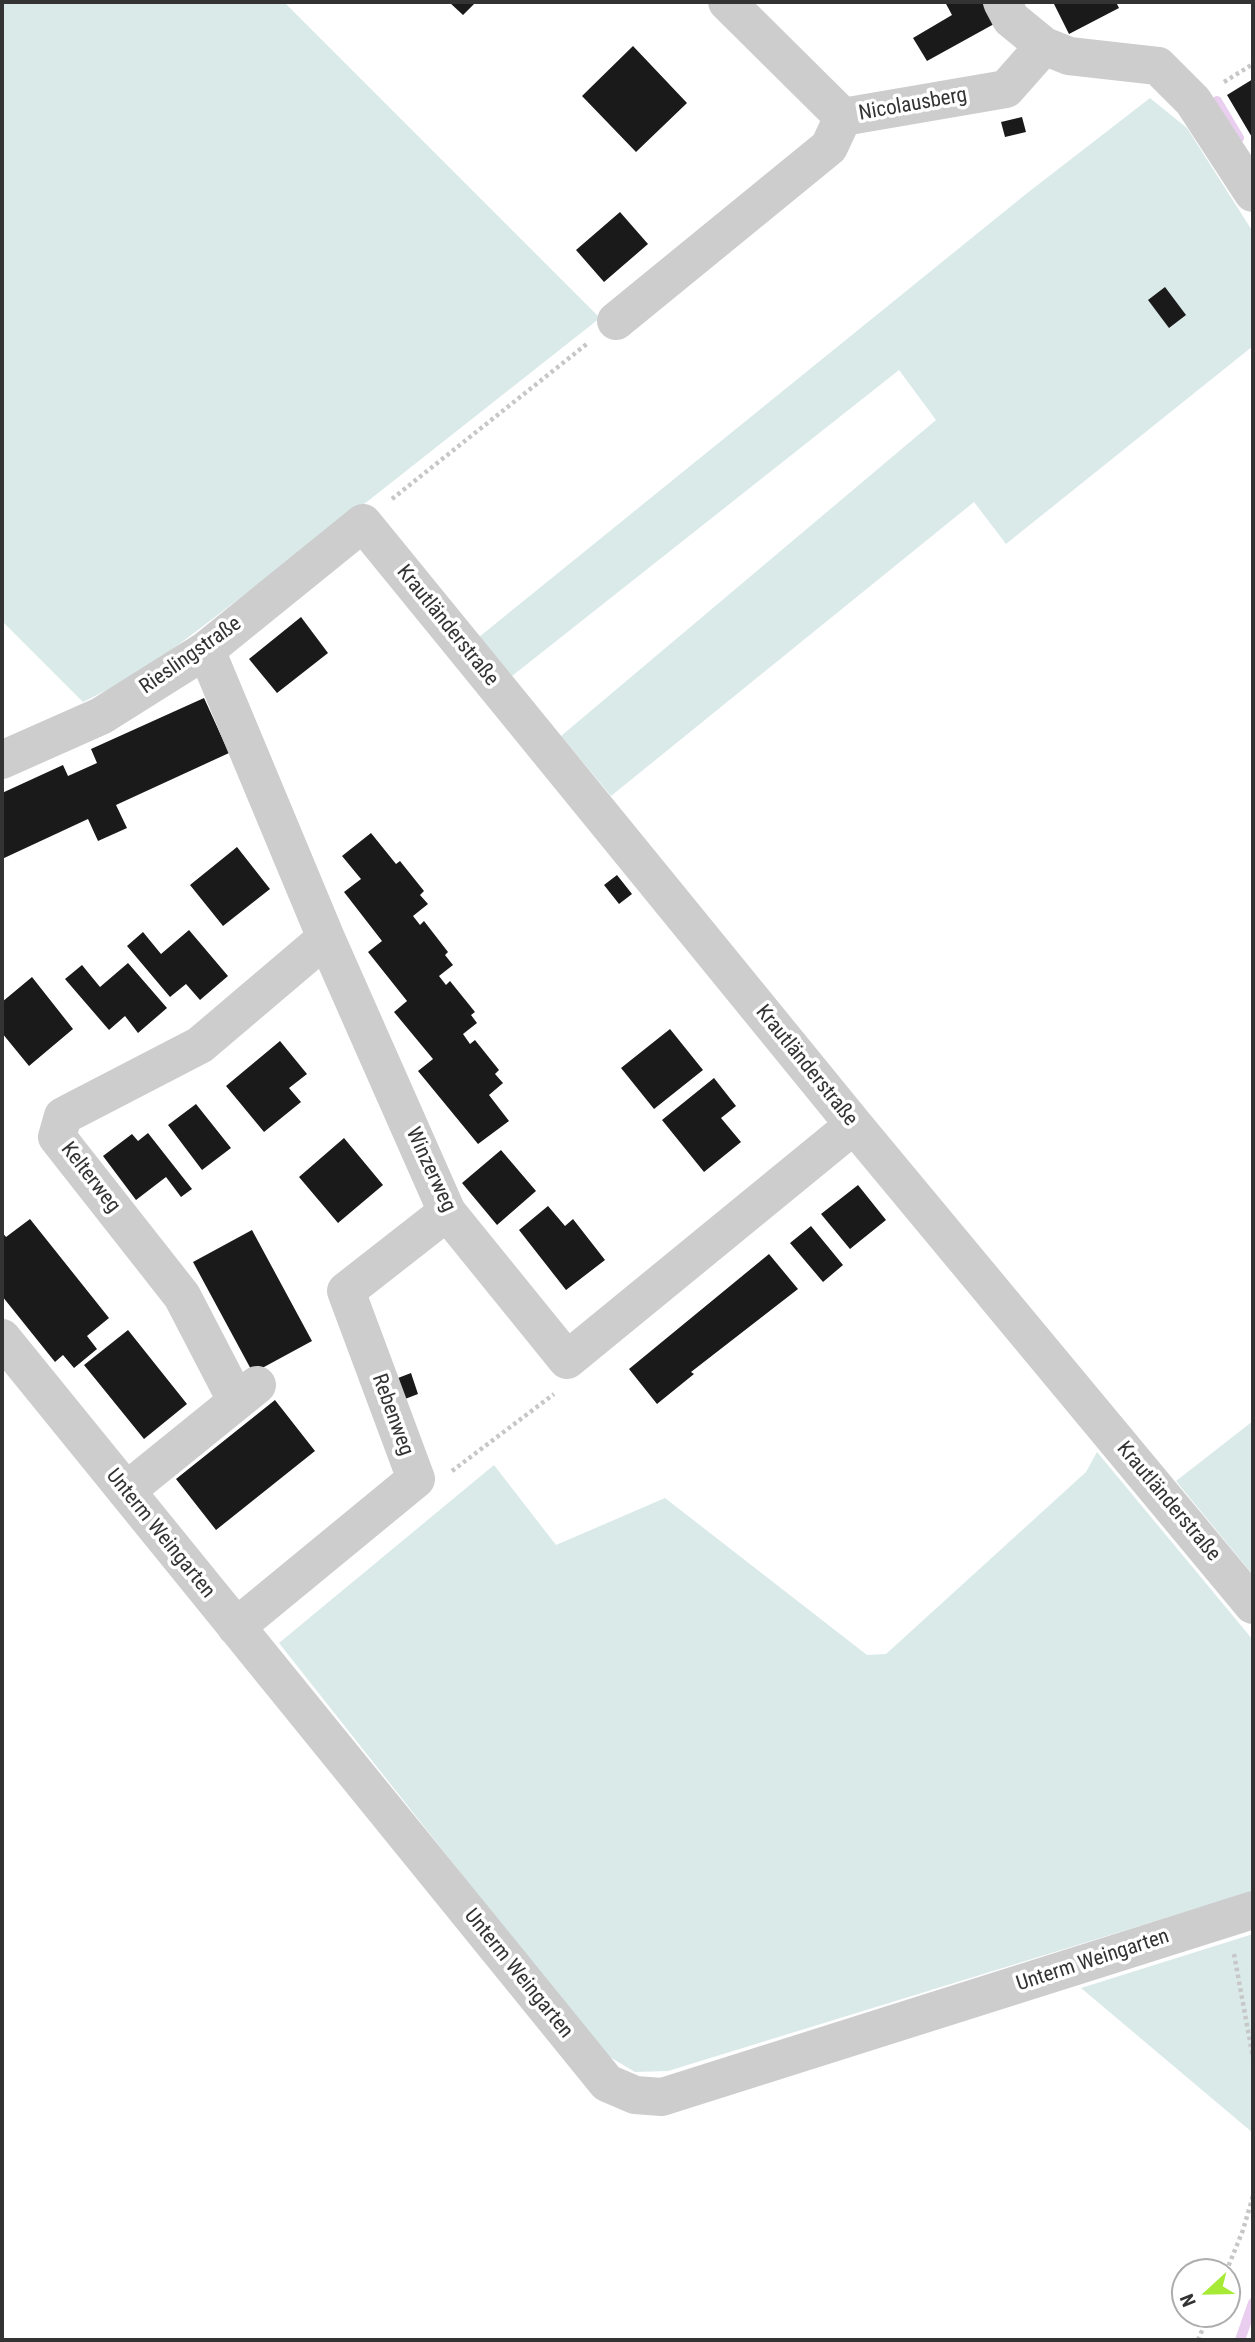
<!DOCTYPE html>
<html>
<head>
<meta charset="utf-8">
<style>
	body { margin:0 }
	#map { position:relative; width:1255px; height:2342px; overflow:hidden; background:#fff; font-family:"Roboto Condensed",sans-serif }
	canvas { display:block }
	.frame { position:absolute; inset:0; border:4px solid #333; pointer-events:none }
	.north { position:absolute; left:1171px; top:2258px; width:70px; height:70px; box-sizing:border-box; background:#fff; border:2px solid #adadad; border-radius:50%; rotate:248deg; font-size:19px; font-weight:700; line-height:28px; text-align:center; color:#333 }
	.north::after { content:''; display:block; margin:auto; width:24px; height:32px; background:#a6ea35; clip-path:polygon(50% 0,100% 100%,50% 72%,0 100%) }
</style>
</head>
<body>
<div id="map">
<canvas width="1255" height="2342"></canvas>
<div class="frame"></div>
<div class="north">N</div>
</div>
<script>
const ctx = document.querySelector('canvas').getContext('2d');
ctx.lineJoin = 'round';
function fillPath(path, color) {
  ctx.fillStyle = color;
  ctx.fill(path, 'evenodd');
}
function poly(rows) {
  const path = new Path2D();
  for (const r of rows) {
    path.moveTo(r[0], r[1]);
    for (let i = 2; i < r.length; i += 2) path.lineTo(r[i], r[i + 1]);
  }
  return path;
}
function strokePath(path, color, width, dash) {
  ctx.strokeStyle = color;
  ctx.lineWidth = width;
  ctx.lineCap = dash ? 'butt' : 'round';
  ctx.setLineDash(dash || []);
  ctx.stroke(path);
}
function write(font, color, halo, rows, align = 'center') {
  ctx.font = font + ' "Roboto Condensed",sans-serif';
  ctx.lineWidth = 7;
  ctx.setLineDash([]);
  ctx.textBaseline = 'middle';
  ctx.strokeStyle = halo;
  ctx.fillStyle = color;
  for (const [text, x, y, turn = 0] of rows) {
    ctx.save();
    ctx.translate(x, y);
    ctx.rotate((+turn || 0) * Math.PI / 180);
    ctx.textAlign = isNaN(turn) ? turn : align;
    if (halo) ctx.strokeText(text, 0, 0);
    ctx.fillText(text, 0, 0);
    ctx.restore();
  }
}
fillPath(poly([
	[2,2,284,2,600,318,368,501,141,673,83,702,2,621],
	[1150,98,1187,128,1253,232,1253,346,1006,544,974,502,611,796,561,736,936,420,899,370,512,676,479,637,1026,194],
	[1253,1421,1253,1575,1176,1481],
	[1097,1452,1253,1640,1253,1891,668,2071,635,2072,603,2053,279,1643,494,1465,556,1545,665,1498,867,1655,886,1654,1086,1472],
	[1253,1934,1253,2133,1081,1988]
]), '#daeae9');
strokePath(poly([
	[1217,101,1239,138],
	[1240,2340,1253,2303]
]), '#e9ceef', 10);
fillPath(poly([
	[449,2,476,2,463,15],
	[945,2,982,2,994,24,927,61,913,38,952,15],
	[1053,2,1116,2,1119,8,1069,34],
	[633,46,687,103,636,152,582,96],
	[1253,79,1253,139,1227,95],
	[1022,117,1026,132,1005,137,1001,122],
	[620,212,648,244,604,282,576,250],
	[1165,287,1186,315,1169,328,1148,300],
	[301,617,328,653,277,693,249,659],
	[204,698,229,753,116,805,127,828,98,841,88,819,2,859,2,793,63,765,68,776,97,763,91,749],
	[371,833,396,864,400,861,424,891,420,895,428,904,413,916,420,925,424,921,448,952,445,955,453,965,439,976,446,985,450,981,475,1012,471,1015,477,1023,463,1034,470,1044,475,1040,499,1070,495,1074,503,1083,489,1095,509,1121,478,1144,418,1071,433,1059,394,1012,407,1001,368,952,382,941,344,892,361,879,342,856],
	[237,847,270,889,223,926,190,885],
	[617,875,632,894,619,904,604,885],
	[189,930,228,976,200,1000,186,984,170,997,127,946,143,932,161,954],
	[128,963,167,1008,138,1033,125,1016,109,1030,65,979,82,965,100,987],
	[32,977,73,1029,29,1066,2,1033,2,1002],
	[670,1029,703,1070,654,1109,621,1068],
	[280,1041,307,1074,289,1088,301,1102,264,1132,226,1086],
	[714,1078,736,1106,721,1118,741,1142,704,1172,662,1120],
	[196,1104,231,1148,202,1170,168,1125],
	[148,1133,192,1189,181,1197,166,1177,136,1200,103,1156,132,1134,138,1141],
	[344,1138,383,1185,338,1223,299,1177],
	[501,1150,536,1191,497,1225,462,1183],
	[858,1185,886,1220,850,1249,821,1214],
	[548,1206,565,1226,573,1219,605,1260,566,1290,519,1230],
	[30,1219,109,1318,87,1336,97,1349,74,1368,63,1355,55,1362,2,1296,2,1232,6,1237],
	[811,1226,843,1265,823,1282,790,1243],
	[252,1230,312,1341,253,1373,193,1262],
	[769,1254,798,1289,691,1372,694,1374,657,1404,629,1369],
	[128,1330,187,1404,144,1439,84,1365],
	[411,1373,418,1394,405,1399,398,1378],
	[275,1400,315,1451,216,1530,176,1479]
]), '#1a1a1a');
strokePath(poly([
	[1224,82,1253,64],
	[392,499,588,343],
	[452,1471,554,1394],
	[1234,1954,1253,2058],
	[1226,2272,1243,2230,1253,2196],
	[1198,2340,1209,2314]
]), '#c7c7c7', 4.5, [3.5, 3.5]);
strokePath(poly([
	[727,2,843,117,1006,89,1044,46],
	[1002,2,1011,19,1044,46,1069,56,1158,66,1193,101,1253,193],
	[616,321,829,147,843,117],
	[206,650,326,938,447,1212,567,1360,854,1125],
	[2,760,101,716,206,650,363,523,854,1125,1253,1605],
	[2,1338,607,2083,635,2095,662,2097,1253,1910],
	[236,1400,182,1296,57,1137,63,1116,200,1045,326,938],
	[126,1491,257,1385],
	[236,1627,416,1479,346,1291,447,1212]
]), '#cdcdcd', 38);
write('21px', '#333', '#fff', [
	["Nicolausberg",913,105,-10],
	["Krautländerstraße",447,626,51],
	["Rieslingstraße",191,656,-35],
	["Krautländerstraße",806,1066,51],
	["Winzerweg",430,1170,65],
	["Kelterweg",90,1178,52],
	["Rebenweg",392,1415,70],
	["Krautländerstraße",1168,1502,50],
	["Unterm Weingarten",160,1534,51],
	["Unterm Weingarten",1093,1961,-18],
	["Unterm Weingarten",518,1974,51]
]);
</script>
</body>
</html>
